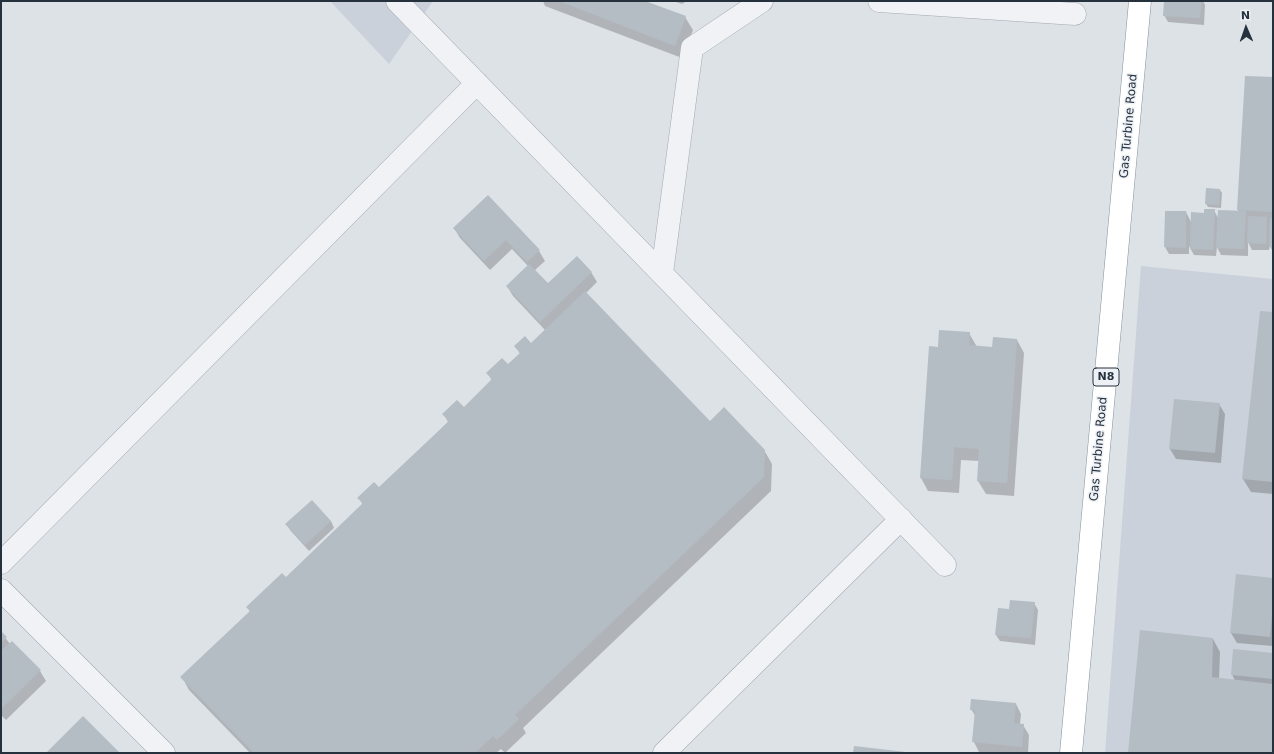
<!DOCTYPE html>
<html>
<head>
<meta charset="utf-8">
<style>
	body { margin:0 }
	#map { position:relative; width:1274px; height:754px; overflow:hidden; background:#dde2e7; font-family:"DejaVu Sans",sans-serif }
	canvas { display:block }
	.frame { position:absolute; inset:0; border:2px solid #26313e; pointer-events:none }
	.north { position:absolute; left:1226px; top:8px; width:40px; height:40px; -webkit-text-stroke:3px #edf1f5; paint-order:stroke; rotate:358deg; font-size:11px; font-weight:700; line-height:16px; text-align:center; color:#26313e }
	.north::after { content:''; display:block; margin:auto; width:14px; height:18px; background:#26313e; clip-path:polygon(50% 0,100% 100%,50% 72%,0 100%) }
</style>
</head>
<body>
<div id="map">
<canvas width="1274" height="754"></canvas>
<div class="frame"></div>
<div class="north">N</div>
</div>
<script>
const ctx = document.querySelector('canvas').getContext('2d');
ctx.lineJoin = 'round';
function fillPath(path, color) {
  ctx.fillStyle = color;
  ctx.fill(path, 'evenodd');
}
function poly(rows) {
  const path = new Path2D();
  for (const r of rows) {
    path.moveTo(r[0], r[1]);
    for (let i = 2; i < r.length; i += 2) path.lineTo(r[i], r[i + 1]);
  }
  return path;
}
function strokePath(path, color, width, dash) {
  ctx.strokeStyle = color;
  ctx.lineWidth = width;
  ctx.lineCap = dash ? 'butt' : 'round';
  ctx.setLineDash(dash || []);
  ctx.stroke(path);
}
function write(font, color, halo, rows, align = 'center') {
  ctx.font = font + ' "DejaVu Sans",sans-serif';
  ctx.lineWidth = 3;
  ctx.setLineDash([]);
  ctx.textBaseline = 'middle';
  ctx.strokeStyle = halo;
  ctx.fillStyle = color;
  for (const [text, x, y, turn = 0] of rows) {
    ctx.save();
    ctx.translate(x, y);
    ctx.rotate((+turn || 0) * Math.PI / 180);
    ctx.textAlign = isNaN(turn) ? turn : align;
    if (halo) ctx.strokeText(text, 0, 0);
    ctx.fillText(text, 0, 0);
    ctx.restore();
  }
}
fillPath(poly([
	[330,1,433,1,389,64],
	[1141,266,1273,279,1273,753,1105,753]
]), '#cbd1da');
fillPath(poly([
	[543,1,643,1,685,17,693,30,682,58,545,6],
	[673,1,687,1,682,4],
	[1165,1,1203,1,1205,5,1204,25,1168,22,1164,15],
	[1273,78,1273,252,1270,246,1269,250,1252,250,1248,242,1248,256,1221,255,1217,247,1216,256,1194,255,1189,246,1189,254,1169,254,1165,247,1166,212,1186,212,1191,222,1214,210,1218,218,1239,212,1238,210],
	[1220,190,1222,193,1221,208,1208,207,1206,204],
	[488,197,539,251,545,261,535,270,548,285,591,272,597,282,586,293,710,422,764,450,772,464,771,491,523,728,526,733,505,753,501,749,496,753,250,753,189,690,182,677,250,612,248,607,286,578,363,505,359,498,379,489,448,422,444,414,464,408,492,381,488,373,508,366,520,354,516,346,531,344,545,330,513,296,507,286,528,266,512,249,490,270,460,238,454,228],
	[1273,313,1273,494,1251,492,1243,479],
	[969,333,977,347,993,348,1017,340,1024,353,1014,496,986,494,978,481,979,461,961,460,959,493,928,491,921,478,938,348],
	[1219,404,1225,414,1221,463,1176,459,1170,449],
	[331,521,334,528,309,551,290,530,287,524],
	[1273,579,1273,646,1237,643,1231,633],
	[1034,603,1038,610,1035,645,1000,641,996,635,1010,610],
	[1,632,10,644,12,642,40,671,46,681,6,720,1,715],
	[1213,639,1220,652,1219,679,1235,681,1232,674,1273,654,1273,753,1129,753],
	[1016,704,1021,714,1020,724,1023,725,1029,735,1028,753,979,752,974,742,976,717,971,709]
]), '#0003');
fillPath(poly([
	[559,1,645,1,686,16,675,46],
	[1164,1,1202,1,1200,18,1163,16],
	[1245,76,1273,77,1273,212,1237,210],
	[1206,188,1220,189,1219,205,1205,204],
	[488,195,540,250,527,262,506,240,484,261,453,228],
	[1204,209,1215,209,1213,250,1190,249,1191,212,1204,213],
	[1218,210,1246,211,1244,249,1216,248],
	[1165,211,1186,211,1186,248,1164,247],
	[1248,216,1267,217,1266,244,1247,243],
	[1270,218,1273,218,1273,247,1269,247],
	[577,256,592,272,540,322,506,286,529,264,548,283],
	[585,291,710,421,724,407,765,450,764,477,515,715,519,719,497,740,493,736,475,753,254,753,180,677,250,611,246,607,282,573,286,577,363,503,357,498,374,482,379,487,449,421,442,414,457,400,464,407,492,379,486,373,502,358,508,364,520,353,514,346,525,336,531,343],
	[1260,311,1273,312,1273,482,1242,479],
	[939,330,970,332,969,345,992,347,993,337,1017,339,1007,483,977,481,979,449,954,447,952,480,920,478,929,346,938,347],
	[1174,399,1220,403,1215,453,1169,449],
	[312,500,331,521,305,545,285,524],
	[1236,574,1273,578,1273,604,1270,637,1230,633],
	[1010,600,1035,602,1031,638,995,635,998,608,1009,609],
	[1140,630,1213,638,1212,677,1273,684,1273,753,1128,753],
	[1,631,7,637,1,643],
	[12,641,41,670,1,709,1,651],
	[1233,649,1273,653,1273,679,1231,675],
	[971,699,1016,703,1014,723,1024,724,1022,747,972,742,975,710,970,710],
	[83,716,120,753,46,753],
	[854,746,906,752,906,753,853,753]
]), '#b4bcc4');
const minor = poly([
	[397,1,945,565],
	[879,1,1075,14],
	[662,273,692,48,762,1],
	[1,563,477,83],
	[1,590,164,753],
	[664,753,901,519]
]);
const highway = poly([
	[1071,753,1140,1]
]);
strokePath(minor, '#a2a9b1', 23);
strokePath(highway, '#84909e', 23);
strokePath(minor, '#f0f2f6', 22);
strokePath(highway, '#fff', 22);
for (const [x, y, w] of [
	[1106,377,26]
]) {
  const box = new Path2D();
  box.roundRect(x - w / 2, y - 9, w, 18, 3);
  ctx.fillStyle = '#edf1f5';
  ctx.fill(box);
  strokePath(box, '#26313e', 1);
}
write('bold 11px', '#26313e', null, [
	["N8",1106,377]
]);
write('12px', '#26313e', '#edf1f5', [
	["Gas Turbine Road",1129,126,-85],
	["Gas Turbine Road",1099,449,-85]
]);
</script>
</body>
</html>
